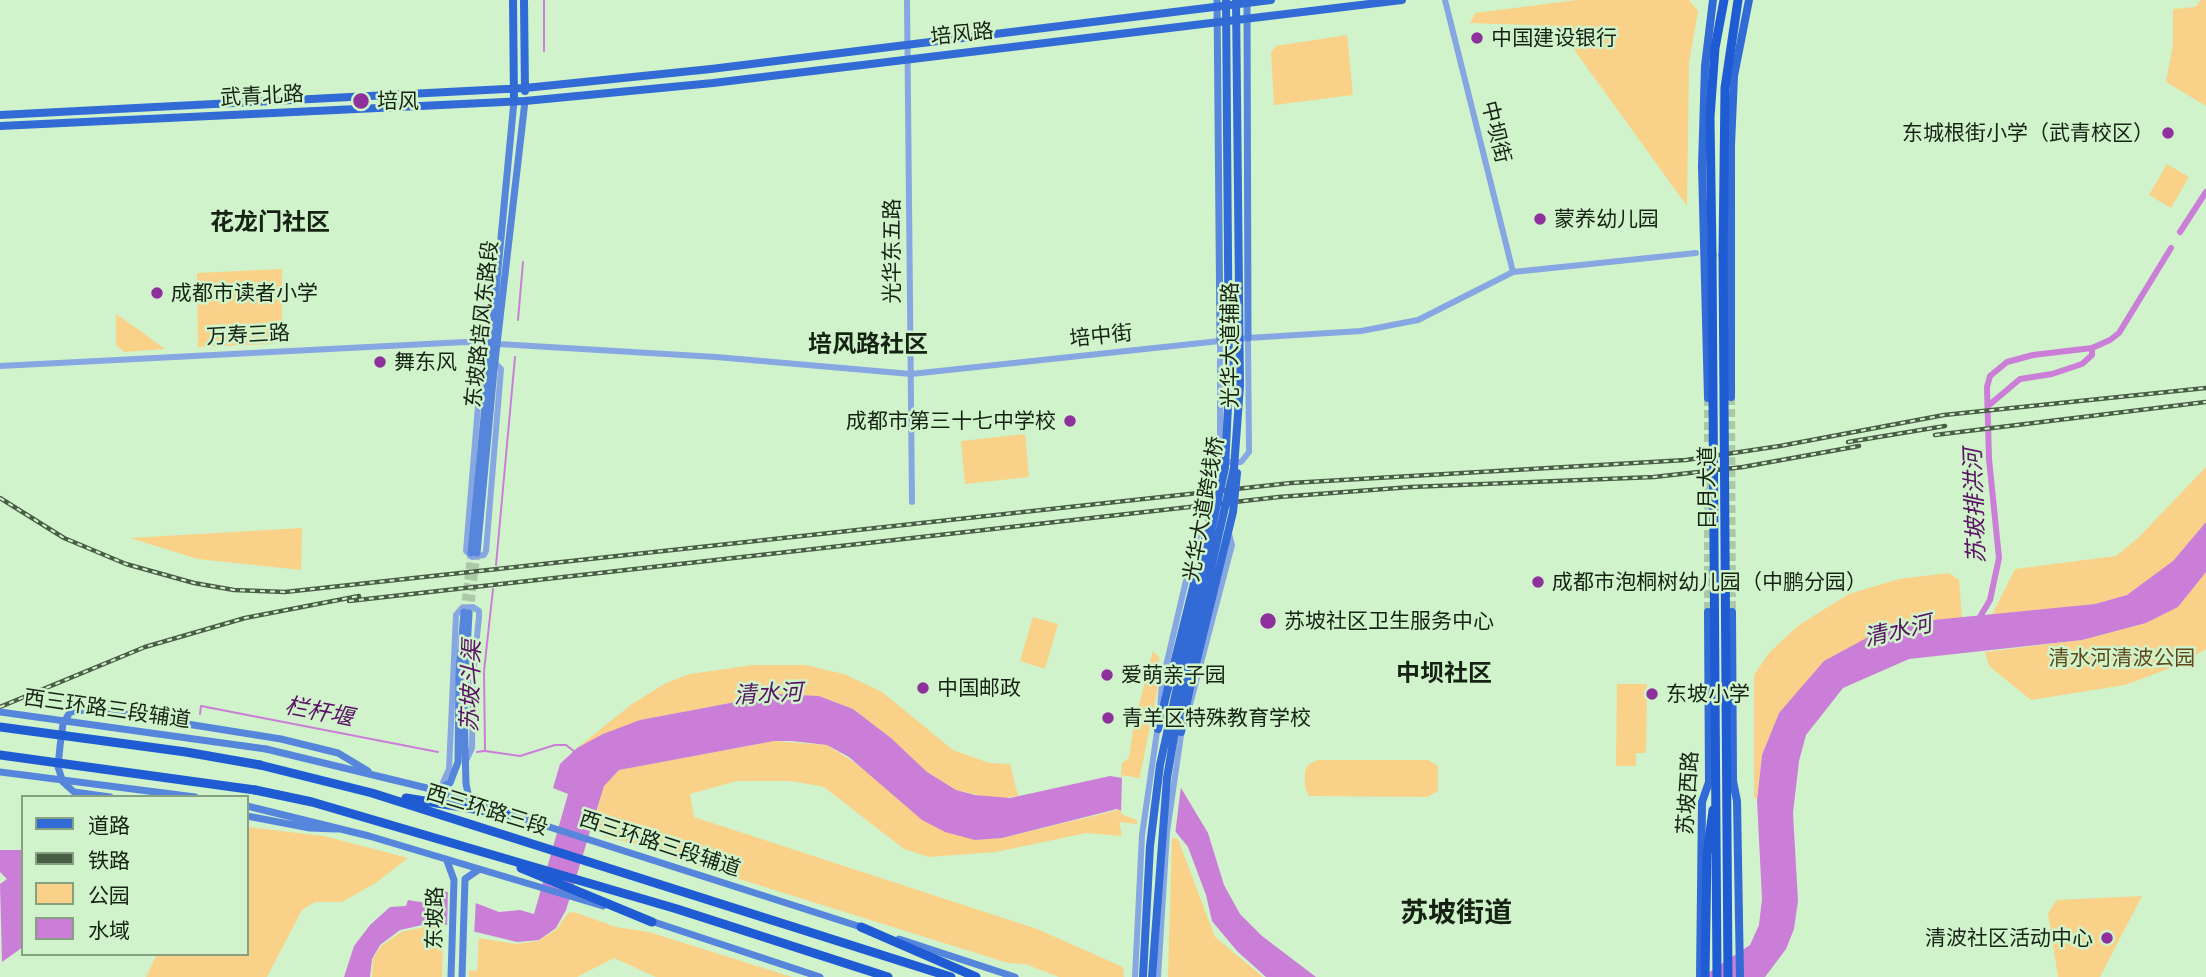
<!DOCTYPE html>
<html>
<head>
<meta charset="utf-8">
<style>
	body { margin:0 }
	#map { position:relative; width:2206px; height:977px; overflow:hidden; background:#d0f3cb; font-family:"Golos Text","Noto Sans SC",sans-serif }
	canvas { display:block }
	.legend { position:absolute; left:21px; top:795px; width:228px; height:161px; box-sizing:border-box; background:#d0f3cb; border:2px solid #86a082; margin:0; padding:9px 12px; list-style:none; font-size:21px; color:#162314 }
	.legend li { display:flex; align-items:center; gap:14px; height:35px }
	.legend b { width:35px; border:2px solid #86a082 }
</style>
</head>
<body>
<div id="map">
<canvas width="2206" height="977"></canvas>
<ul class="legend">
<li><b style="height:9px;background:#326ad6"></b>道路</li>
<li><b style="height:9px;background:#4a5d47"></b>铁路</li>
<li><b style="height:19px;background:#f9d188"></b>公园</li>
<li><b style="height:19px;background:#cb7ed7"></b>水域</li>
</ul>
</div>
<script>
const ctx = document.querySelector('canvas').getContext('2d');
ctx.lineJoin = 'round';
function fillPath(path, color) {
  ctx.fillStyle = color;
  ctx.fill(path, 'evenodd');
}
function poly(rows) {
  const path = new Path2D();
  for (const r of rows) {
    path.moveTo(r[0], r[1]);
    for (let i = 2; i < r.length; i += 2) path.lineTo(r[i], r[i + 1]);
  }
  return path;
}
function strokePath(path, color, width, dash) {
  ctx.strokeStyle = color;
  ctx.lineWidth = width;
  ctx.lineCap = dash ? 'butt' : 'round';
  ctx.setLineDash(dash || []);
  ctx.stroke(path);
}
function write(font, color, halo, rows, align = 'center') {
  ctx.font = font + ' "Golos Text","Noto Sans SC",sans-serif';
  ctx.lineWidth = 5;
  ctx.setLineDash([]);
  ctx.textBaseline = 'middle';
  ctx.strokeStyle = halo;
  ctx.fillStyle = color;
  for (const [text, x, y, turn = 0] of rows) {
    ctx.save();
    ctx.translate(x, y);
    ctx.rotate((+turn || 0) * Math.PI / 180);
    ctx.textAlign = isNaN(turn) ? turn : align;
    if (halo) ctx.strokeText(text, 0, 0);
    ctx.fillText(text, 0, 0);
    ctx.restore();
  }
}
fillPath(poly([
	[1577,0,1689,0,1698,11,1689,63,1687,206,1557,26,1470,23,1475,13],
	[2201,0,2206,0,2206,106,2166,82,2173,44,2173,9,2195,7],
	[1347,35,1353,95,1274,105,1271,52,1276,46],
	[2167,164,2189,177,2171,208,2149,195],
	[282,269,282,334,271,344,198,347,197,273],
	[116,314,139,330,165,349,124,352,116,345],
	[1025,434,1029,477,965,484,961,441],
	[2206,467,2206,522,2173,561,2152,579,2127,595,2095,604,1992,615,2015,569,2116,556,2138,538],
	[302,528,301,570,198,559,130,538],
	[2206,572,2206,649,2173,667,2125,685,2031,700,1989,666,1985,652,2082,640,2146,623,2178,607],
	[1949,573,1959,580,1962,618,1913,622,1779,713,1762,755,1757,798,1754,798,1754,675,1770,652,1799,625,1849,594,1899,579],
	[1033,617,1058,624,1045,669,1020,661],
	[1153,651,1159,657,1160,677,1140,776,1137,824,1119,822,1122,836,1086,833,996,852,929,857,904,849,824,787,791,781,737,781,690,794,694,817,1037,929,1123,967,1124,977,1059,977,1025,964,1008,963,672,858,651,847,604,837,606,831,593,826,604,785,619,770,774,741,827,745,975,840,1002,838,1118,810,1122,763,1129,758,1134,724],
	[754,665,805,665,844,674,882,692,953,750,989,763,1010,764,1018,796,996,799,956,790,927,772,891,738,853,709,819,696,778,694,640,720,577,748,632,704,666,683,690,674],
	[1617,684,1647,684,1646,753,1636,753,1636,766,1616,766],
	[1318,760,1428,760,1438,766,1438,791,1427,797,1309,796,1305,787,1305,771,1309,764],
	[247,827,324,836,408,858,377,882,342,902,315,902,302,910,267,977,146,977,157,954,247,954],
	[1172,838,1178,839,1215,937,1263,977,1168,977],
	[2142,896,2100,977,2058,977,2048,913,2057,900],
	[574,912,616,927,649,932,792,977,656,977,614,958,577,977,469,977,469,970,477,971,479,938,516,944,538,941,557,929,568,913],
	[436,925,443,927,442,977,372,977,373,959,380,947,401,932]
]), '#f9d188');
fillPath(poly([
	[2206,522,2206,572,2178,607,2146,623,2082,640,1909,659,1843,688,1806,735,1799,761,1793,813,1798,901,1794,929,1786,949,1765,977,1702,977,1750,945,1759,925,1762,899,1757,800,1762,755,1779,713,1824,661,1883,629,1913,622,2095,604,2127,595,2173,561],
	[778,694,819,696,853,709,891,738,927,772,956,790,975,795,1010,798,1110,776,1181,788,1208,833,1224,885,1240,914,1262,936,1316,977,1266,977,1237,951,1212,921,1206,895,1188,847,1175,831,1117,809,1002,838,975,840,945,832,922,820,849,757,827,745,792,741,774,741,619,770,604,786,566,910,556,928,539,940,517,942,439,923,427,924,400,930,380,945,372,959,370,977,344,977,354,946,370,925,390,907,406,906,408,900,427,903,429,893,437,888,499,912,520,910,534,914,568,794,553,788,560,764,577,748,603,734,640,720],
	[0,850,23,850,23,947,2,962,0,884,7,879,0,872]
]), '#cb7ed7');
fillPath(poly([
	[1122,775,1181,786,1175,835,1121,814],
	[448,889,476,898,474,937,447,929]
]), '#d0f3cb');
strokePath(poly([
	[544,0,544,51],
	[518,320,523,262],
	[496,565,515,357],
	[493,589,484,671,485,751,520,756,555,745,566,745,575,752],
	[200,714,201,706,438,752],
	[477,752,484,751]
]), '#cb7ed7', 2);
strokePath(poly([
	[2180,232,2206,192],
	[1988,406,2020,379,2052,374,2082,364,2092,355,2092,348],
	[1977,622,1990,600,1999,558,1989,459,1987,387,1990,376,2007,362,2033,355,2092,348,2110,340,2119,333,2171,248]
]), '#cb7ed7', 6);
strokePath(poly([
	[464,611,471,553],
	[470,612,477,553]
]), '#abc9a6', 7, [7, 3.5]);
strokePath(poly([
	[1731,397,1732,612],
	[1708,398,1708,612]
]), '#abc9a6', 8, [8, 4]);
strokePath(poly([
	[907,0,912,502],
	[1445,0,1513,272],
	[1220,341,1220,458,1224,462,1241,462,1249,452,1248,338],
	[489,355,481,370,466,551,472,557,484,555,486,551,501,369,497,365],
	[0,366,465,342,716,357,911,374,1248,338,1361,331,1418,320,1513,272,1696,253],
	[1160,710,1162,683,1196,538,1200,532,1211,527],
	[1188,712,1232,545,1228,530],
	[441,787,449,769,456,615,462,608,473,607,479,611,479,617,473,676,472,748,466,761],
	[1135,977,1142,835,1158,725],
	[1158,977,1167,832,1182,728]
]), '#86a7e2', 6);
strokePath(poly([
	[1217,0,1220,341],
	[1247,0,1248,338],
	[471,553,514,101],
	[477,553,494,370,525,101],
	[469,613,464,708,466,784,470,802],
	[266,749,435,790,487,808],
	[436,790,450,783,458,762,459,673,464,612],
	[110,797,74,792,63,782,58,767,60,746,63,724,70,712,91,709,112,712,281,739,338,753,368,771],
	[247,806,369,836,603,906],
	[509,814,864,928],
	[247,816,310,828,336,829],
	[447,861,454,880,451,977],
	[648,920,820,977],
	[899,939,1015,977],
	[462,977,465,879,478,870]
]), '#5685dc', 7);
strokePath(poly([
	[513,0,514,101],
	[524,0,525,91],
	[0,115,525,88,711,69,1271,0],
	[0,126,525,101,713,83,1402,0],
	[1731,397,1731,145,1734,76,1749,0],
	[1708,398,1702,166,1705,66,1713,0],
	[1732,612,1733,781,1737,801,1740,977],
	[1158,729,1168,688],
	[1181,732,1189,692],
	[1700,977,1702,802,1709,782,1708,612]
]), '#326ad6', 8);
strokePath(poly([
	[1712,255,1710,117,1715,48,1724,0],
	[1723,255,1725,88,1738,0],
	[260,765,372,793,951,977],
	[255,790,312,802,677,909,888,977],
	[406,798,511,815],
	[521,868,652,922],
	[861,927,976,977],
	[1705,977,1707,855,1713,810]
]), '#1f5cd3', 9);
const rail = poly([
	[1935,435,2206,402],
	[1848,442,1945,426],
	[0,498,64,538,126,564,194,583,234,590,285,592,1291,483,1686,460,1780,446,1944,415,2206,388],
	[349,601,1279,497,1411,487,1654,477,1743,467,1859,446],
	[0,707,145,647,245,618,359,596]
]);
strokePath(rail, '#4a5d47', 4.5);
strokePath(rail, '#d0f3cb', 2, [5]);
strokePath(poly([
	[0,712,266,749],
	[0,772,195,797]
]), '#5685dc', 7);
strokePath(poly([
	[1168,688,1212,511],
	[1189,692,1233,512,1237,473],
	[1143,977,1150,846,1160,765,1225,468,1229,385,1226,0],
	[1152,977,1167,778,1179,707,1234,468,1240,386,1236,0]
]), '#326ad6', 8);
strokePath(poly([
	[1712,255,1717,977],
	[1723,255,1728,977],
	[0,727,186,752,260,765],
	[0,755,255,790]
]), '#1f5cd3', 9);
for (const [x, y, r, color] of [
	[1477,38,7,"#8e319c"],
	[361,101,9,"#8e319c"],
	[2168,133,7,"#8e319c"],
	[1540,219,7,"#8e319c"],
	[157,293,7,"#8e319c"],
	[380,362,7,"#8e319c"],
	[1070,421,7,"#8e319c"],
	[1538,582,7,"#8e319c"],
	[1268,621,9,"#8e319c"],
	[1107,675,7,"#8e319c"],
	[923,688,7,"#8e319c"],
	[1652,694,7,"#8e319c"],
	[1108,718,7,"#8e319c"],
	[2107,938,7,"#8e319c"]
]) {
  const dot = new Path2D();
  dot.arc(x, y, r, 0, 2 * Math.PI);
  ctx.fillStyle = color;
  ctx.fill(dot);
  strokePath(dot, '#d0f3cb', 2.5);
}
write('21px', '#162314', '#d0f3cb', [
	["培风路",962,34,-6],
	["武青北路",262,96,-3],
	["中坝街",1496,132,76],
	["光华东五路",892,251,-90],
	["东坡路培风东路段",482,324,-84],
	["万寿三路",248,335,-3],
	["培中街",1101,336,-6],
	["光华大道辅路",1230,345,-90],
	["日月大道",1707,488,-90],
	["光华大道跨线桥",1204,509,-80],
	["西三环路三段辅道",107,709,8],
	["苏坡西路",1688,793,-86],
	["西三环路三段",487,810,17],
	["西三环路三段辅道",660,844,18],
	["东坡路",435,918,-89]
]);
write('21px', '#162314', '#d0f3cb', [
	["中国建设银行",1491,38],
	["培风",377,101],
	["东城根街小学（武青校区）",2154,133,"right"],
	["蒙养幼儿园",1554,219],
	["成都市读者小学",171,293],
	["舞东风",394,362],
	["成都市第三十七中学校",1056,421,"right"],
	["成都市泡桐树幼儿园（中鹏分园）",1552,582],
	["苏坡社区卫生服务中心",1284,621],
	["爱萌亲子园",1121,675],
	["中国邮政",937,688],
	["东坡小学",1666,694],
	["青羊区特殊教育学校",1122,718],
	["清波社区活动中心",2093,938,"right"]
], 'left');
write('21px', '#614919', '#d0f3cb', [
	["清水河清波公园",2122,658]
]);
write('italic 23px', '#591264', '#d0f3cb', [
	["苏坡排洪河",1975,506,-92],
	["清水河",1898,631,-13],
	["苏坡斗渠",471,686,-88],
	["清水河",768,694,-3],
	["栏杆堰",319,712,11]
]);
write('bold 24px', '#162314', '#d0f3cb', [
	["花龙门社区",270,222],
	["培风路社区",868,344],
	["中坝社区",1444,673]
]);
write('bold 28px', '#162314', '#d0f3cb', [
	["苏坡街道",1456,913]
]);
</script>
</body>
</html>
